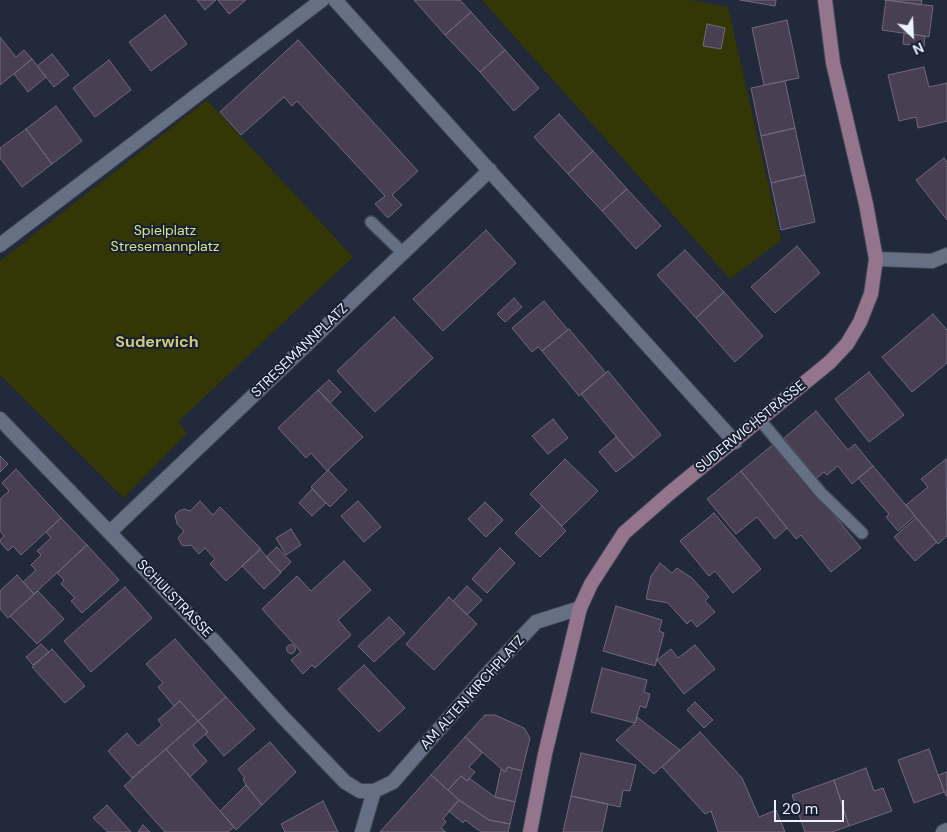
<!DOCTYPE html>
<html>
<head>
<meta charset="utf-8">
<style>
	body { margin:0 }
	#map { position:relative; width:947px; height:832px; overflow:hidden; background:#21293a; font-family:"DM Sans",sans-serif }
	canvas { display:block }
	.north { position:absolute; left:887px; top:10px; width:50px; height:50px; -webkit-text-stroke:4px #171f30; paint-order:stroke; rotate:155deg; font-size:14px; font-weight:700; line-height:20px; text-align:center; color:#ecf2fe }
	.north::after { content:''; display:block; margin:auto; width:18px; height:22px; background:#ecf2fe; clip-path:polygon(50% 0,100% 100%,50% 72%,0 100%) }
	.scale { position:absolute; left:774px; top:800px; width:70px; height:22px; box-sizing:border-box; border:2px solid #ecf2fe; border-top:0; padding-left:6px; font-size:15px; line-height:18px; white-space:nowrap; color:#ecf2fe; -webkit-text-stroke:4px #171f30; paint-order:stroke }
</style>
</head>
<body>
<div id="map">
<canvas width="947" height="832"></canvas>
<div class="north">N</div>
<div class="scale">20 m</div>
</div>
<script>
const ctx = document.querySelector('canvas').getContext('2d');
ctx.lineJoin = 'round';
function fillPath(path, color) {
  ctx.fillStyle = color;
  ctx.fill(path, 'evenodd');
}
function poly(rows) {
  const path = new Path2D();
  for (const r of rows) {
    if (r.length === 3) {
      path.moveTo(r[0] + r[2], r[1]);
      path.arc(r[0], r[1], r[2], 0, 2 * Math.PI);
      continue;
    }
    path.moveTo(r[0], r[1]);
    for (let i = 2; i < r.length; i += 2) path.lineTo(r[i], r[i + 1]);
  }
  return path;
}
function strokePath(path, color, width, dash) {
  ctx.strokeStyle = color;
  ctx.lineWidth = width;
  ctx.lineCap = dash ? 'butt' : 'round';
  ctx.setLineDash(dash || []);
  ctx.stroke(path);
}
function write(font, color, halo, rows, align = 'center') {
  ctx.font = font + ' "DM Sans",sans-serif';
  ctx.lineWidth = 4;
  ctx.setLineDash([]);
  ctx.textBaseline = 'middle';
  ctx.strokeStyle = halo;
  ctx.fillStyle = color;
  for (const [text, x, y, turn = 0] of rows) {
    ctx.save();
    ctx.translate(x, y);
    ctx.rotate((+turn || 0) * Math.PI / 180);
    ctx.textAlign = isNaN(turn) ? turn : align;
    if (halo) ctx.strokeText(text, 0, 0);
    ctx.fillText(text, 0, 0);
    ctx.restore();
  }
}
fillPath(poly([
	[482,0,691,0,728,7,781,240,730,279],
	[207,100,353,257,178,422,187,433,124,498,0,375,0,261]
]), '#333705');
const building = poly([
	[197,0,216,0,205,10,197,0],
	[218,0,246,0,229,14,218,0],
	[414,0,460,0,471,12,445,35,414,0],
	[740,0,776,0,775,6,740,0],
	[885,0,922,0,921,5,885,0],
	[886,0,933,6,929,37,882,30,886,0],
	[471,12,505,50,480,72,445,35,471,12],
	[165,15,187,44,151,71,129,42,165,15],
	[787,20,799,78,764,85,752,28,787,20],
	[707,24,725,28,721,49,703,46,707,24],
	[904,33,925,36,924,47,903,44,904,33],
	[0,37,16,57,24,50,32,59,0,85,0,37],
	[298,40,418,171,392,195,402,205,388,218,375,204,385,196,297,101,292,106,284,97,241,135,220,112,298,40],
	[505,50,539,88,514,111,480,72,505,50],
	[52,54,69,75,54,87,37,66,52,54],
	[32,59,46,77,28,92,14,74,32,59],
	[109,60,131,90,95,117,73,88,109,60],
	[924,67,929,87,947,83,947,121,918,128,916,117,899,121,888,75,924,67],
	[785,81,795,128,761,136,751,88,785,81],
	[56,106,82,141,52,164,26,129,56,106],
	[559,114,593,151,568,174,534,137,559,114],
	[795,128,805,175,771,183,761,136,795,128],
	[26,129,52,164,22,187,0,158,0,148,26,129],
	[593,151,627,189,602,211,568,174,593,151],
	[944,158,947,162,947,220,916,180,944,158],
	[805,175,815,222,781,230,771,183,805,175],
	[627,189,661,226,636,249,602,211,627,189],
	[486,230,516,263,443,331,413,299,486,230],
	[797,246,820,273,775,313,751,287,797,246],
	[685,250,724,292,696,318,657,275,685,250],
	[724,292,763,336,735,362,696,318,724,292],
	[514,298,522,307,505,322,497,314,514,298],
	[544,301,568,330,542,351,538,347,532,352,512,328,544,301],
	[933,314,947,330,947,363,912,392,882,357,933,314],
	[394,317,433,358,375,412,337,371,394,317],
	[569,329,606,373,579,396,542,351,569,329],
	[608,371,661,435,634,458,581,394,608,371],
	[869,372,904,415,869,442,835,399,869,372],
	[329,380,341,392,330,403,318,390,329,380],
	[318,390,363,437,327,471,311,453,306,458,278,428,318,390],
	[816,411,848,450,855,444,873,466,852,484,838,466,827,475,824,472,817,478,784,438,816,411],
	[553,419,568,438,548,454,532,436,553,419],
	[616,437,634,458,616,472,599,452,616,437],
	[775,443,861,548,831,572,801,535,796,539,741,471,775,443],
	[0,456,8,464,0,472,0,456],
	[565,459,598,491,562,526,530,494,565,459],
	[946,459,947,536,938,544,906,505,928,487,921,479,946,459],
	[873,466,915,516,898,531,886,517,889,514,858,478,873,466],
	[16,469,61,518,21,555,13,546,8,551,0,542,0,540,4,536,0,531,0,499,9,491,2,483,16,469],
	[328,470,347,490,330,507,311,487,328,470],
	[741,471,787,528,775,539,757,517,736,534,707,499,741,471],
	[312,489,326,503,312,516,299,503,312,489],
	[200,501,213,515,220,507,261,549,226,581,210,564,215,559,205,548,199,554,191,545,185,546,182,545,178,538,184,531,177,524,175,515,179,511,184,509,190,511,200,501],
	[358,501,381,527,364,542,341,516,358,501],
	[485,502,503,520,486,537,468,519,485,502],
	[542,506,566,531,540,557,515,533,542,506],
	[714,513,761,569,733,593,715,571,709,576,680,541,714,513],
	[61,518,87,545,34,594,23,582,36,570,31,565,41,555,37,551,51,538,46,532,61,518],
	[916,518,937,542,915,561,894,537,916,518],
	[291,529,301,545,286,555,276,538,291,529],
	[87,545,119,580,82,613,71,601,75,598,61,584,64,580,57,573,87,545],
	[277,547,291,562,281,572,266,557,277,547],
	[500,548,515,563,487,593,472,579,500,548],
	[260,549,281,573,264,589,242,566,260,549],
	[344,561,371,590,338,620,351,635,315,668,312,665,303,674,291,660,301,652,262,609,297,576,311,591,344,561],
	[660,563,672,573,677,568,692,578,709,597,705,601,715,612,697,627,691,620,687,624,668,603,646,599,651,576,660,563],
	[17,575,34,594,8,618,0,609,0,591,17,575],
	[467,586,482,600,467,615,453,601,467,586],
	[125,587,152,618,91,672,64,641,125,587],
	[38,591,64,619,37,644,10,616,38,591],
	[449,597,477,624,434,670,406,644,449,597],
	[616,606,662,620,659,631,664,633,655,666,603,651,616,606],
	[389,617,405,633,374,662,358,646,389,617],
	[175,639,226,697,198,721,180,701,174,706,158,687,163,683,146,664,175,639],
	[41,644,49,652,33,665,26,657,41,644],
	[291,649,4.5],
	[695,645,715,669,684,694,657,660,671,649,678,658,695,645],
	[52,649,85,686,65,703,32,667,52,649],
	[364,665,405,708,379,732,338,689,364,665],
	[602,668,647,680,644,692,650,694,646,708,640,706,635,723,591,712,602,668],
	[226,697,255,729,224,756,205,734,208,732,198,721,226,697],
	[180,701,198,721,132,778,108,751,127,733,138,746,162,725,158,720,180,701],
	[695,702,713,720,704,728,687,710,695,702],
	[485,715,495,715,524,728,530,738,522,771,508,767,505,772,465,737,485,715],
	[637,717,680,750,654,774,616,740,635,723,637,717],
	[198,721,208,732,193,745,207,761,190,777,166,749,198,721],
	[700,732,742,778,759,817,776,810,785,832,718,832,711,811,705,814,662,767,700,732],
	[465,737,482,753,469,767,475,772,467,781,461,776,448,790,431,775,465,737],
	[270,742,296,772,262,805,246,785,243,779,245,778,238,769,270,742],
	[166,749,234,827,228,832,165,832,124,786,166,749],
	[929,749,944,792,914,803,898,760,929,749],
	[581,753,636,765,630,791,623,790,620,807,571,796,581,753],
	[508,767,522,771,515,802,495,797,501,769,505,772,508,767],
	[866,768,874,791,883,788,892,811,849,826,834,780,866,768],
	[947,772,947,796,946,796,938,775,947,772],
	[431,775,459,800,443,819,446,822,441,828,446,832,380,832,431,775],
	[461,776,467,781,469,778,495,797,515,802,510,824,489,820,459,800,448,790,461,776],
	[834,780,849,826,832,832,805,832,792,795,834,780],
	[246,785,262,805,236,830,220,811,246,785],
	[571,796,608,804,602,832,563,832,571,796],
	[459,800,489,820,510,824,508,832,481,832,465,820,463,823,449,811,459,800],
	[323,801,338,832,285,832,281,824,323,801],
	[107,805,131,832,108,832,93,818,107,805],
	[143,825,150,832,138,832,143,825]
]);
fillPath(building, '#483f53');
strokePath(building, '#71687d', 1);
const service = poly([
	[371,222,403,253],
	[760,420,821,493,862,533]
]);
const minor = poly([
	[335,0,735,442],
	[0,245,322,0],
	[876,259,932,261,947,255],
	[0,419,214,641,280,714,345,782,360,791,374,791,393,782,488,673,536,622,580,608],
	[110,532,490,170],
	[362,832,374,791],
	[943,832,947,830]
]);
const secondary = poly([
	[530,832,545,754,580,608,591,584,624,533,671,492,830,362,847,344,860,322,871,294,876,259,866,204,833,63,825,0]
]);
strokePath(service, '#404756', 14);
strokePath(minor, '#404756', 16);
strokePath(secondary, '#404756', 16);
strokePath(service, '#667084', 11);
strokePath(minor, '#667084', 14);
strokePath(secondary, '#94758c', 14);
write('14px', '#d7e18e', '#171f30', [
	["Spielplatz",165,231],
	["Stresemannplatz",165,247]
]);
write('14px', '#ecf2fe', '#171f30', [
	["STRESEMANNPLATZ",300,351,-44],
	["SUDERWICHSTRASSE",751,427,-39],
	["SCHULSTRASSE",174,599,46],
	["AM ALTEN KIRCHPLATZ",473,693,-48]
]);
write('bold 16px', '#cec97b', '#171f30', [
	["Suderwich",157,343]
]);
</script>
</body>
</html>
